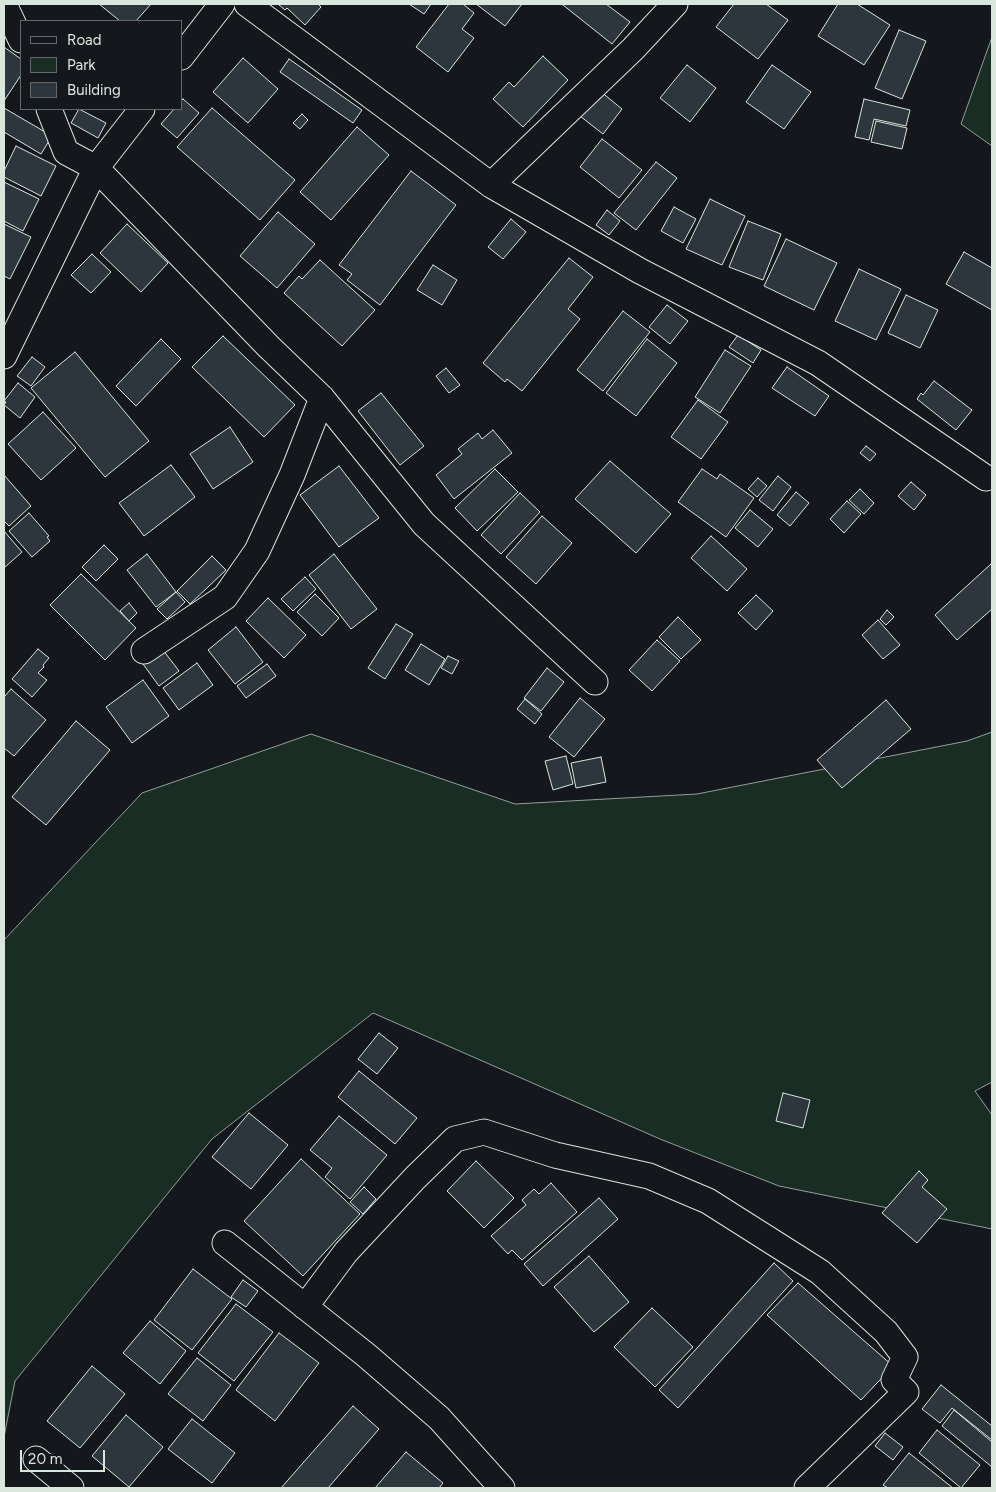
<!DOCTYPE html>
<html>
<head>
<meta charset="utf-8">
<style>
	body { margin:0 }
	#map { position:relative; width:996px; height:1492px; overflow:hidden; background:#14181c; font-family:Figtree,sans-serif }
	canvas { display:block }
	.frame { position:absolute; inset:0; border:5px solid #d8e6dc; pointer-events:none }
	.legend { position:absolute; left:20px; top:20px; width:162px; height:90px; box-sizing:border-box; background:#14181c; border:1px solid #626a69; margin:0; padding:6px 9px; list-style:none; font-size:15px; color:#d8e6dc }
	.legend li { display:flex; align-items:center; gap:10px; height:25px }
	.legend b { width:25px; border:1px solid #626a69 }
	.scale { position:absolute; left:20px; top:1450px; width:85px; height:22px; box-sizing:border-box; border:2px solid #d8e6dc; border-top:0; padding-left:6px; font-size:15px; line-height:18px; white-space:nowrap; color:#d8e6dc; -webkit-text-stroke:4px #14181c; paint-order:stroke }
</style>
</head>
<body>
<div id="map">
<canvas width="996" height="1492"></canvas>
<div class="frame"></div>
<ul class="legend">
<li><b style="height:6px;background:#14181c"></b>Road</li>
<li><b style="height:14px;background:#1a2d24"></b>Park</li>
<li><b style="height:14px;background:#2c363c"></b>Building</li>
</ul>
<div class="scale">20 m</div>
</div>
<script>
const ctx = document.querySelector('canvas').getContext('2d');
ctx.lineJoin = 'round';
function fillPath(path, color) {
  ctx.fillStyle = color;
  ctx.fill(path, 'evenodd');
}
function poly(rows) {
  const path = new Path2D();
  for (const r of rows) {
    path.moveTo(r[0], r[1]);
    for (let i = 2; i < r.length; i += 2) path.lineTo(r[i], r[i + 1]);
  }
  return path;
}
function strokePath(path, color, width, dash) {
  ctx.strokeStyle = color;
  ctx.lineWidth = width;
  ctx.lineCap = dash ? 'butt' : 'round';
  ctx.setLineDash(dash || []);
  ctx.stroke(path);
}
const green = poly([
	[992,37,992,146,961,124,992,37],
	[992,732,992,1082,975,1091,992,1115,992,1229,779,1186,660,1139,373,1013,212,1139,15,1381,4,1437,4,940,142,793,311,734,515,804,697,794,967,741,992,732]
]);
fillPath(green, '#1a2d24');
strokePath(green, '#939e99', 1);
const building = poly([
	[99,4,151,4,136,21,120,21,99,4],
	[278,4,318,4,321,7,305,25,287,8,285,10,278,4],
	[409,4,431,4,424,14,409,4],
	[449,4,463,4,474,13,462,29,474,38,448,72,416,47,449,4],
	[476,4,522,4,505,26,476,4],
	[564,4,606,4,630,22,612,44,563,5,564,4],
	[734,4,766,4,788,20,758,59,716,27,734,4],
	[838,4,857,4,890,25,864,65,818,36,838,4],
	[899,30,926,41,902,99,875,88,899,30],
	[4,47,21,59,21,75,4,101,4,47],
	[543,56,568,80,523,127,493,99,509,82,514,87,543,56],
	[243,58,278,89,248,123,213,92,243,58],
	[289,59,362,110,353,123,280,72,289,59],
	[687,65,716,88,690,122,660,98,687,65],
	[772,65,811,92,784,129,746,102,772,65],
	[600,91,622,109,603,134,580,116,600,91],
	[183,99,199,113,177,138,161,124,174,109,181,109,181,101,183,99],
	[864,99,910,110,906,126,874,119,869,140,855,137,864,99],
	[4,108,52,136,41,154,4,132,4,108],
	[212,108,295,180,260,220,177,147,212,108],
	[79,109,106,123,98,138,71,123,79,109],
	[302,114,308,120,300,129,293,123,302,114],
	[876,121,907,128,902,149,871,142,876,121],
	[357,127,389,155,331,220,300,192,357,127],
	[602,139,642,170,619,198,580,167,602,139],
	[16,146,56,166,41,196,4,177,4,171,16,146],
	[656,162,677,178,636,230,614,213,656,162],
	[411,171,456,205,380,305,347,280,352,274,339,265,411,171],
	[4,182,39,199,23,231,4,221,4,182],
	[710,199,745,216,722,265,686,249,710,199],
	[674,207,696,219,683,243,661,231,674,207],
	[607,210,620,221,609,235,596,225,607,210],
	[278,212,315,244,277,288,240,256,278,212],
	[511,219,526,232,503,259,488,247,511,219],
	[748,221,781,234,763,280,729,267,748,221],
	[4,224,31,237,10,279,4,276,4,224],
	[127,224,168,263,141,292,100,253,127,224],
	[786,239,837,263,814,310,764,286,786,239],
	[964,252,992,268,992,310,946,284,964,252],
	[92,254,111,272,91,293,71,275,92,254],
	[569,258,593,277,568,309,580,319,522,391,507,379,505,382,483,363,569,258],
	[320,260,375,310,342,346,284,293,299,276,302,279,320,260],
	[433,265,457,280,442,305,417,290,433,265],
	[859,269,901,289,876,340,835,321,859,269],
	[906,295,938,310,920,348,888,333,906,295],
	[667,305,688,321,670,344,649,327,667,305],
	[623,311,650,332,603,391,577,370,623,311],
	[738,335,761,350,753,363,729,347,738,335],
	[223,336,295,405,264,437,192,367,223,336],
	[161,339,181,359,136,406,116,386,161,339],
	[647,339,677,363,636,416,606,393,647,339],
	[725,350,751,366,720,413,695,397,725,350],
	[75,352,149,441,105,477,31,388,75,352],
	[32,357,45,367,31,386,17,376,32,357],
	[787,367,829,396,815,416,772,388,787,367],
	[446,368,460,385,449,393,436,376,446,368],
	[934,381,972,410,956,430,917,399,921,393,923,395,934,381],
	[18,383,35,397,20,418,4,405,6,402,4,401,18,383],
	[381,393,424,446,400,465,358,411,381,393],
	[698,400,728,422,701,459,671,437,698,400],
	[43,412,76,448,41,480,8,444,43,412],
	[230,427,253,462,213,489,190,454,230,427],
	[493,430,512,453,454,499,436,475,462,454,458,449,478,433,482,439,493,430],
	[866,446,876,454,870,461,860,453,866,446],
	[610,461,671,514,636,553,575,499,610,461],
	[171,465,195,497,144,536,119,503,171,465],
	[339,466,379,518,339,547,300,495,339,466],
	[495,469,518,492,477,531,455,508,495,469],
	[702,469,717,479,720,474,754,498,726,537,678,502,702,469],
	[4,475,31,506,9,526,4,521,4,475],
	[778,476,791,487,773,511,759,500,778,476],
	[758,478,767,486,757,497,748,489,758,478],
	[911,482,926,495,914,510,898,496,911,482],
	[860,489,874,503,864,514,849,500,860,489],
	[796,492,809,503,790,526,777,515,796,492],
	[520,493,540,512,501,554,481,535,520,493],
	[847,501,861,514,844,533,830,519,847,501],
	[750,510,773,529,758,547,735,528,750,510],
	[29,513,49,536,47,537,50,541,32,557,9,531,29,513],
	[542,516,572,543,536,584,506,557,542,516],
	[4,531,22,552,4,568,4,531],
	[711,536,747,569,727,591,691,558,711,536],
	[104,545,118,559,96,581,82,567,104,545],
	[147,554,176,592,156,607,127,570,147,554],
	[334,554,377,609,351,629,309,575,334,554],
	[212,556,226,570,190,604,177,591,212,556],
	[991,564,992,566,992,609,957,640,935,615,991,564],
	[81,574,136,628,105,660,50,605,81,574],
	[305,577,316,589,293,611,281,599,305,577],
	[176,592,185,602,167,619,157,609,176,592],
	[315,594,339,618,322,636,297,612,315,594],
	[756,595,773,611,756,630,738,613,756,595],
	[268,598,306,635,284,658,246,621,268,598],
	[129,603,137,613,129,621,120,611,129,603],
	[887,610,894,617,886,625,880,619,887,610],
	[678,617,701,640,681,659,659,637,678,617],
	[878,620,900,645,883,659,862,635,878,620],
	[396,624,413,634,385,679,368,668,396,624],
	[236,627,263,662,235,684,208,650,236,627],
	[657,640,680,661,652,691,629,670,657,640],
	[421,644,445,659,429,685,405,670,421,644],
	[38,649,49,658,43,665,44,667,38,673,47,680,32,697,12,679,38,649],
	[163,650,179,671,159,686,143,664,163,650],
	[448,656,459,661,452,674,441,668,448,656],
	[197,663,213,685,179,710,163,688,197,663],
	[267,664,276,676,246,698,237,686,267,664],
	[547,668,564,682,541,711,524,698,547,668],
	[143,680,169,716,132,743,106,707,143,680],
	[11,689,46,720,14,756,4,748,4,697,11,689],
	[580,698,605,719,574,757,549,737,580,698],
	[525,699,542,714,535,724,517,709,525,699],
	[886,700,911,729,842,788,817,760,886,700],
	[76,721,110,750,46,825,12,797,76,721],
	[566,756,573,784,553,790,545,761,566,756],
	[601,757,606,782,576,788,571,763,601,757],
	[379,1033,398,1048,377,1074,358,1059,379,1033],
	[359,1071,417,1118,395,1144,338,1097,359,1071],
	[783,1093,810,1100,803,1128,776,1121,783,1093],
	[249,1113,288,1145,251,1189,212,1157,249,1113],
	[339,1116,387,1155,350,1199,325,1177,332,1168,310,1150,339,1116],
	[301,1159,360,1214,303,1276,244,1221,301,1159],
	[476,1161,514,1198,484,1228,447,1191,476,1161],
	[919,1171,928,1180,922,1187,947,1209,917,1243,882,1213,919,1171],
	[551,1183,577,1212,522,1260,512,1250,508,1254,491,1236,526,1205,522,1200,534,1189,539,1194,551,1183],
	[364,1187,376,1199,363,1214,350,1202,364,1187],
	[599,1198,618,1219,543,1286,524,1264,599,1198],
	[589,1256,629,1302,594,1332,554,1287,589,1256],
	[774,1263,793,1281,678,1408,659,1390,774,1263],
	[193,1269,232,1299,192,1350,154,1320,193,1269],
	[243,1280,258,1291,246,1307,231,1297,243,1280],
	[798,1283,893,1366,861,1400,767,1315,798,1283],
	[236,1304,273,1332,234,1381,198,1353,236,1304],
	[652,1308,693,1347,655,1387,614,1347,652,1308],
	[150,1321,186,1351,160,1384,123,1353,150,1321],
	[279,1333,319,1363,275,1421,236,1390,279,1333],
	[197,1358,231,1385,203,1421,168,1394,197,1358],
	[92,1366,125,1394,80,1448,47,1421,92,1366],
	[941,1385,992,1426,992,1440,952,1408,940,1423,922,1409,941,1385],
	[353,1406,379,1429,328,1488,281,1488,353,1406],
	[954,1410,992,1442,992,1467,942,1426,954,1410],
	[126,1415,163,1447,129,1487,92,1456,126,1415],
	[192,1419,235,1453,212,1483,168,1449,192,1419],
	[937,1430,980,1465,961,1488,919,1453,937,1430],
	[885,1433,903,1447,893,1460,875,1446,885,1433],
	[406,1452,443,1483,439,1488,375,1488,406,1452],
	[909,1453,953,1488,888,1488,883,1485,909,1453]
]);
fillPath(building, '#2c363c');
strokePath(building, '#d8e6dc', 1);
const street = poly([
	[4,4,21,40],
	[247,4,491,185,640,271,818,363,986,478],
	[181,57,222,4],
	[49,109,66,152,96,168,268,346,322,398,424,524,595,682],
	[491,185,633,49,675,4],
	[4,356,96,168,142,109],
	[144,651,225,597,257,551,292,475,322,398],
	[225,1243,366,1355,439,1418,502,1488],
	[305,1307,346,1252,415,1178,455,1139,484,1132,555,1155,649,1176,708,1201,820,1272,886,1332,905,1357,894,1380,906,1392,807,1488],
	[36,1459,71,1488]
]);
strokePath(street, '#d8e6dc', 27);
strokePath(street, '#14181c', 25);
</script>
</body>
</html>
